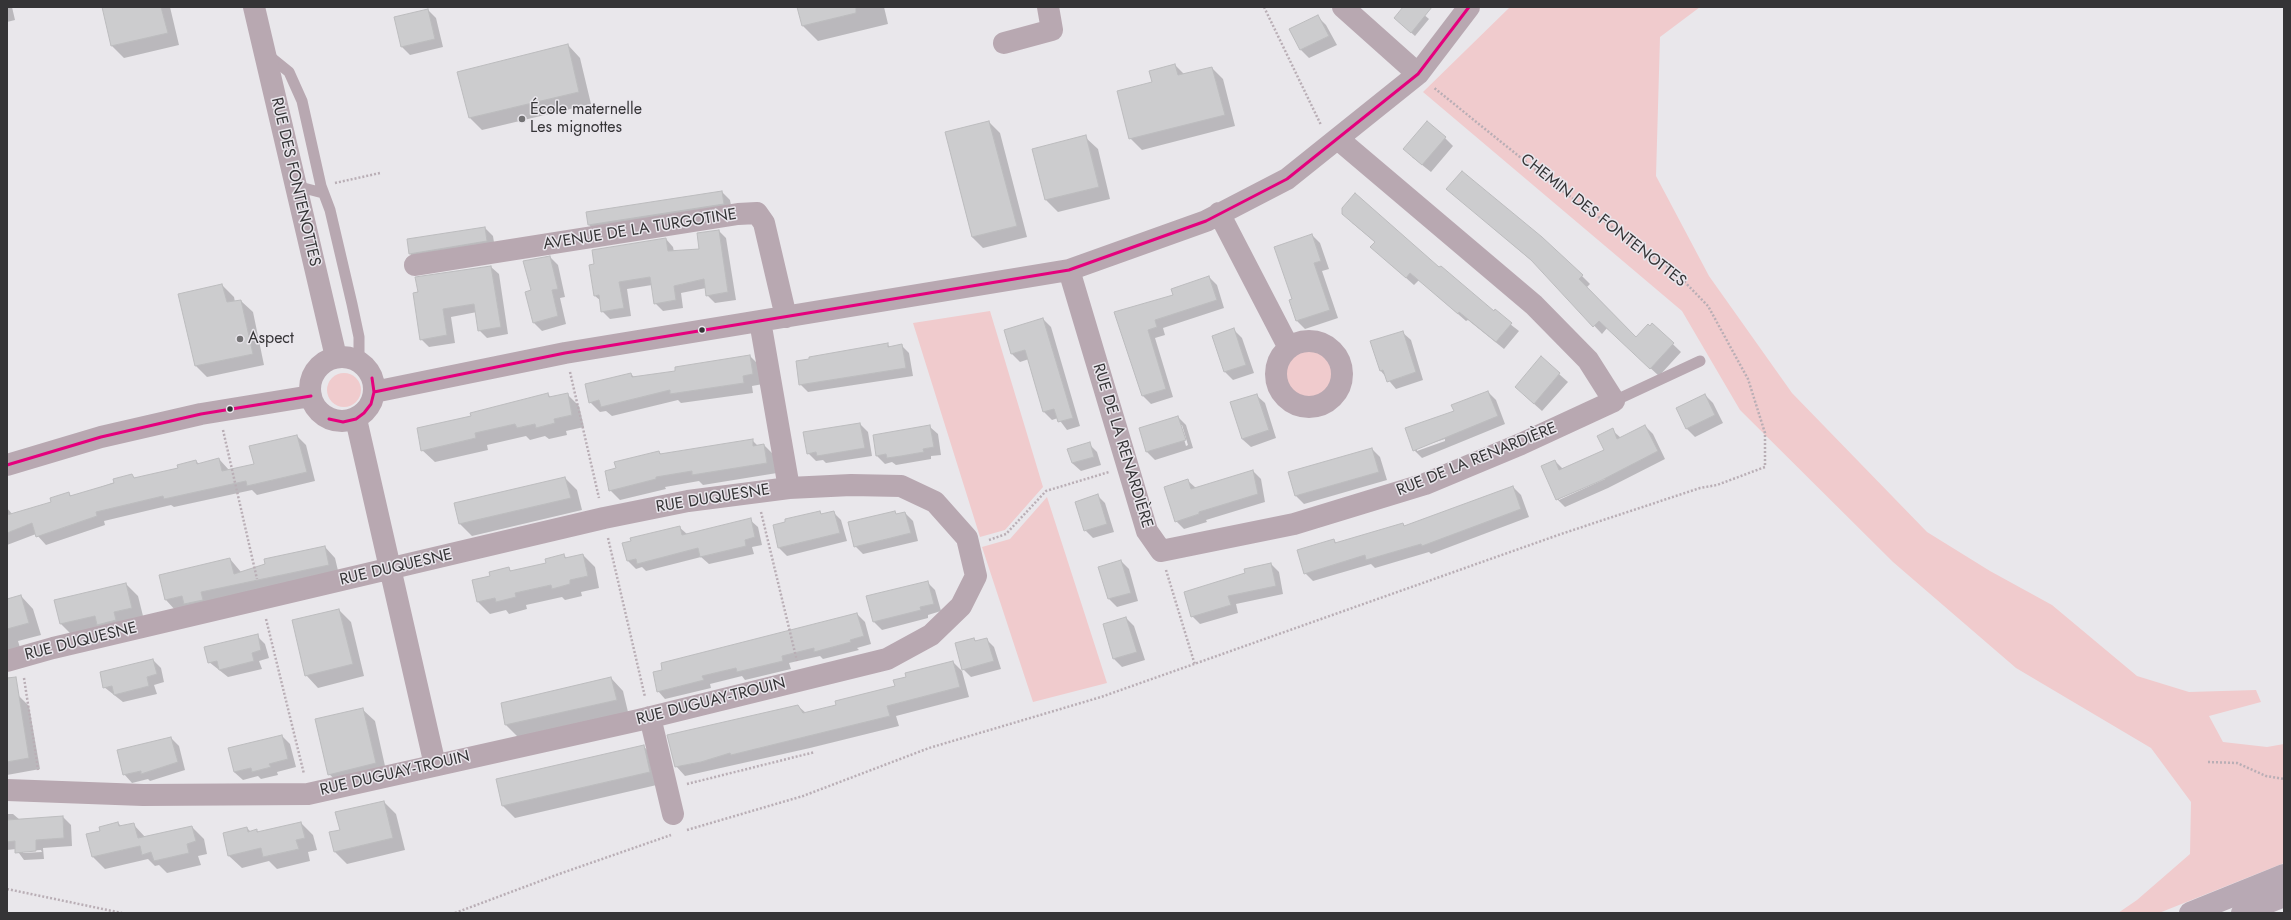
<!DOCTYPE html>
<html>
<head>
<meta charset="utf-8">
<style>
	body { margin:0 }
	#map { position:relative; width:2291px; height:920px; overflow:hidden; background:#e9e7eb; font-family:Jost,sans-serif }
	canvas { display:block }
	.frame { position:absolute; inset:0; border:8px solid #353436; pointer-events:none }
</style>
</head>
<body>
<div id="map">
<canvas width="2291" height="920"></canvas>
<div class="frame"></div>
</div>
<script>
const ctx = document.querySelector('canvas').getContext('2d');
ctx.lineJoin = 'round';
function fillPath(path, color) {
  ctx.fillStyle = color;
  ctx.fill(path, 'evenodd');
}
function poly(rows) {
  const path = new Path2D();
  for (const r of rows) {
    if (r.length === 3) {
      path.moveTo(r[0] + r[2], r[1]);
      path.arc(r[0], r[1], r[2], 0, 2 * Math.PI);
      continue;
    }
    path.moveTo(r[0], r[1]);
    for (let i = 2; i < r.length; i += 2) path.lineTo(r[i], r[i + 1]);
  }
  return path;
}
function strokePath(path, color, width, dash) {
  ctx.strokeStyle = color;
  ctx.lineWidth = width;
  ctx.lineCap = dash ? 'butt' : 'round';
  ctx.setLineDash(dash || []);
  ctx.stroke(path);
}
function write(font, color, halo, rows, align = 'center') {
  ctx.font = font + ' Jost,sans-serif';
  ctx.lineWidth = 3;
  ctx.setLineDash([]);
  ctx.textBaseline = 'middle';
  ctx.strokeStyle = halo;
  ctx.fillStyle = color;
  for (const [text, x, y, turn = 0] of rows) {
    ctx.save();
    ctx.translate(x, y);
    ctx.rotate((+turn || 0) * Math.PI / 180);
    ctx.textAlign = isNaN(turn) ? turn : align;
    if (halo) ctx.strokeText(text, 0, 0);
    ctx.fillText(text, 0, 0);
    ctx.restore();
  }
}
fillPath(poly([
	[1510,7,1700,7,1660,37,1656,176,1709,276,1792,393,1927,532,1990,571,2052,605,2137,676,2189,692,2256,690,2261,702,2209,716,2223,742,2267,747,2284,744,2284,863,2159,913,2118,913,2137,900,2190,854,2191,802,2151,748,2016,668,1893,562,1740,410,1682,311,1423,92],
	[990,311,1043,487,1005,530,980,537,913,323],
	[1310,374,25],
	[344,390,17],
	[1047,497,1107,683,1033,702,982,547,1010,539]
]), '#f0cbcd');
fillPath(poly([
	[7,7,12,7,15,20,7,22],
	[103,7,170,7,179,45,124,58,112,46],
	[798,7,884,7,888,24,818,41,803,26],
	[1405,7,1415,7,1429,19,1415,36,1399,22],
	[428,10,436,18,443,47,410,55,402,47],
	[1318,17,1326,25,1337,45,1309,58,1301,50,1291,29],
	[568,45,580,58,591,104,482,130,470,118],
	[1175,65,1184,74,1212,68,1223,79,1235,126,1142,150,1130,138,1153,83],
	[989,122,1000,133,1027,237,983,248,972,237,946,133],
	[1085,137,1098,149,1110,199,1058,212,1046,200,1033,150],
	[1445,138,1453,146,1431,172,1412,157],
	[1448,189,1582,276,1590,284,1587,287,1636,338,1652,324,1681,352,1659,376,1607,328,1602,334,1540,268],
	[722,192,730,200,732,211,597,233,589,225],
	[1351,222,1439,269,1519,331,1504,349,1468,320,1466,321,1419,280,1414,285,1371,247,1375,242],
	[485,228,493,236,495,249,418,262,410,254],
	[719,231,726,238,736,300,715,303,707,295,706,288,681,293,683,308,663,311,655,303,652,285,627,289,631,316,610,319,602,311,601,301,595,296,666,239,673,247,674,252,700,249],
	[1312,235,1320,243,1329,269,1322,271,1338,318,1305,329,1297,321,1290,301,1293,300],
	[550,257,558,265,565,297,560,298,566,324,542,331,534,323],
	[491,267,499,274,508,334,487,338,479,330,477,312,451,317,455,343,429,347,421,339,414,293],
	[1209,277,1217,285,1224,308,1163,328,1165,335,1155,338,1173,397,1151,404,1143,396,1116,313,1174,295],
	[222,285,234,297,235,302,241,301,253,312,264,365,207,377,196,366],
	[1043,319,1051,327,1080,426,1067,430,1058,418,1052,420,1044,412,1029,359,1020,362,1012,354],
	[1234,330,1242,338,1254,373,1233,380,1225,372],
	[1402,332,1411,340,1423,380,1396,389,1380,370],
	[888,345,890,347,901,345,909,353,913,376,808,392,800,384],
	[750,356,760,366,763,384,752,386,753,393,681,403,678,400,612,416,606,411,600,412,590,402,631,374,635,378,677,372],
	[1541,358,1568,382,1542,411,1524,395],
	[1488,392,1496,400,1505,424,1422,458,1414,450,1455,412],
	[1445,439,1445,441,1417,451,1417,448],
	[548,394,551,398,567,394,579,406,584,427,566,431,567,435,549,439,545,436,530,440,526,436,487,445,488,450,435,462,422,450,472,416],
	[1256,395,1265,403,1276,438,1251,447,1242,439],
	[1705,395,1713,403,1723,423,1695,437,1687,429,1677,408],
	[1178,417,1186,425,1193,448,1155,460,1147,452,1140,428],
	[1180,425,1182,425,1188,445,1186,446],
	[860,424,868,432,872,456,826,463,823,460,816,461,808,453],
	[1645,426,1653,434,1665,459,1608,488,1565,507,1557,499,1555,461,1563,469,1606,450,1612,430,1621,438],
	[1604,478,1605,479,1559,500,1559,498],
	[930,427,938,434,941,455,931,456,931,459,896,465,892,462,885,464,877,456],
	[297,436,306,445,315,481,257,495,252,490,174,507,171,505,104,521,105,525,46,545,36,534,7,545,7,508,13,515,52,502,68,493,72,497,132,476,135,479,179,468,196,461,199,464,219,459,229,470,255,464],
	[752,440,758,446,764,445,774,455,777,473,703,485,699,481,665,487,666,489,620,500,610,490,617,469,659,452,662,455],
	[1089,444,1097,452,1101,465,1081,471,1072,463],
	[1372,449,1380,457,1387,480,1304,504,1296,496],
	[1253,471,1261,479,1265,502,1206,520,1207,522,1184,529,1176,521,1187,480,1196,488],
	[565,478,577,490,582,510,472,536,460,524],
	[1513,487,1521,495,1529,517,1431,554,1429,552,1375,568,1371,564,1313,581,1305,573,1334,540,1337,544,1403,524,1405,527],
	[1098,496,1105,503,1114,532,1093,538,1085,530],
	[820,512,822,515,833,512,841,520,847,541,787,556,779,548],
	[905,513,913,521,918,541,863,554,855,546,897,515],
	[750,520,758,527,762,545,752,547,754,554,709,564,701,557,646,571,642,567,636,569,628,561,623,544,679,527,687,534],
	[325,547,335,558,339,575,176,611,166,600,230,559,241,572],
	[564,555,567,559,583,555,595,567,599,588,581,592,582,596,565,600,562,597,526,605,527,609,509,614,506,610,490,614,478,602,492,577,508,568,512,572,547,564],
	[1121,561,1129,569,1138,601,1117,607,1109,599,1100,567],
	[1271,564,1279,572,1283,594,1236,604,1238,613,1200,624,1192,616],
	[927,582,935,590,941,611,928,615,928,618,882,630,874,622],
	[126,584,138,596,144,620,73,636,61,624,55,601],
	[21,596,33,609,41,635,18,641,21,651,7,655,7,600],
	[339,610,351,622,364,676,318,688,306,675],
	[857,614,865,622,871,644,857,648,859,650,823,659,820,656,789,663,791,669,745,680,742,676,710,684,711,688,665,699,658,691,663,671],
	[1126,618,1134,626,1145,660,1122,667,1114,659],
	[257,636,265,644,269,658,259,661,262,669,228,677,209,662],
	[974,639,977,642,986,639,994,647,1001,669,971,677,963,669],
	[153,660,161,668,164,682,154,685,157,694,123,702,104,687],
	[953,662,962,671,969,697,896,716,899,726,810,748,685,776,676,766,798,706,806,713,838,706,896,687],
	[611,678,623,691,628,712,518,737,506,725],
	[18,695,29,706,40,769,7,775,7,697],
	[362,709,375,721,387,775,342,786,329,774],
	[282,736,290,744,296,767,277,772,278,775,261,779,258,776,243,780,234,772],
	[171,738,179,746,185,770,150,781,148,779,132,783,124,774],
	[643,746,655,757,661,784,515,818,503,806,497,780],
	[384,802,396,814,405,850,347,864,335,852,341,830],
	[7,814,13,814,20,820,63,817,71,825,72,846,43,848,44,859,24,860,16,849,7,850],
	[41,850,42,852,23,853,23,851],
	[118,823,122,827,133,824,146,838,192,827,204,839,207,854,198,856,201,865,167,873,159,865,155,866,148,859,105,869,93,857,102,831],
	[301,823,313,835,317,850,308,852,310,861,277,869,269,861,242,868,229,856,224,834,247,828,251,832,257,831,259,833]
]), '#0003');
const building = poly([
	[102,7,161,7,168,33,111,46,102,7],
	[797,7,856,7,856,13,802,26,797,7],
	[1403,7,1432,7,1411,33,1394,18,1403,7],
	[428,9,435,39,401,47,394,17,428,9],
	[1318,15,1329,36,1300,50,1289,29,1318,15],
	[568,44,579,92,469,118,457,72,568,44],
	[1175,64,1178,75,1212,67,1225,115,1129,139,1117,91,1152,82,1149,71,1175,64],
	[989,121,1017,226,972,237,945,132,989,121],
	[1427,121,1446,137,1422,165,1403,149,1427,121],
	[1086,135,1099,187,1045,200,1032,149,1086,135],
	[1462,171,1542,237,1583,275,1579,279,1636,337,1648,324,1650,326,1652,323,1674,343,1650,369,1599,321,1593,327,1531,260,1446,189,1462,171],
	[722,191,724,204,588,225,586,212,722,191],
	[1355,193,1439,267,1441,266,1494,311,1495,309,1512,323,1496,342,1459,312,1458,314,1410,273,1406,278,1370,247,1375,242,1342,214,1342,208,1355,193],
	[485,227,487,241,409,254,407,239,485,227],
	[719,230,728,292,706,296,704,279,674,286,676,300,654,304,650,277,619,282,624,308,601,312,599,295,594,296,589,265,594,264,592,250,666,238,668,251,699,249,697,233,719,230],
	[1312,234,1321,261,1314,263,1330,310,1296,321,1289,300,1292,299,1274,247,1312,234],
	[550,256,558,289,552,290,558,316,533,323,525,292,531,290,523,261,550,256],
	[491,266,501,327,478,331,474,304,443,309,447,335,420,340,413,293,418,292,415,277,491,266],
	[1209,276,1217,300,1155,320,1157,327,1148,330,1166,389,1142,396,1114,312,1173,295,1171,289,1209,276],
	[222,284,227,302,241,300,253,354,195,366,178,294,222,284],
	[1043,318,1073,418,1058,422,1054,409,1043,412,1025,350,1011,354,1004,330,1043,318],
	[1234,328,1246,365,1224,372,1212,336,1234,328],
	[1403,331,1416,372,1387,382,1383,370,1380,371,1370,341,1403,331],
	[888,343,888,347,902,344,906,368,799,385,796,361,809,359,809,357,888,343],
	[750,355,753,374,743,376,744,383,670,394,670,390,601,407,599,400,589,403,585,384,631,373,632,377,675,371,675,367,750,355],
	[1541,356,1560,373,1534,404,1515,387,1541,356],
	[1488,391,1498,416,1413,451,1405,428,1454,411,1451,405,1488,391],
	[548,393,549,397,568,393,572,415,554,419,555,423,536,428,535,424,517,428,515,424,475,433,476,438,421,451,417,428,471,416,470,413,548,393],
	[1257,394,1269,430,1242,439,1230,402,1257,394],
	[1705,394,1715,415,1686,429,1676,408,1705,394],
	[1178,416,1186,440,1146,452,1139,428,1178,416],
	[860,423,865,448,817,456,816,452,807,454,803,432,860,423],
	[930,425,934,447,923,449,924,452,901,456,887,458,886,454,876,456,873,435,930,425],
	[1645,425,1658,451,1600,481,1556,500,1541,466,1555,460,1559,470,1604,450,1597,436,1613,428,1617,439,1645,425],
	[297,435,307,472,247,486,246,481,164,499,163,496,96,512,97,516,36,537,32,523,7,533,7,515,51,502,50,498,69,492,70,496,114,483,113,479,132,474,134,478,147,475,178,468,177,465,196,460,197,464,219,458,222,471,254,464,249,446,297,435],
	[753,439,753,446,764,444,767,463,692,475,692,471,656,477,656,479,609,491,605,471,616,468,614,462,659,451,660,454,753,439],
	[1090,442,1094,457,1072,463,1067,449,1090,442],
	[1372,448,1379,472,1295,496,1288,472,1372,448],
	[1253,470,1258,494,1199,512,1199,514,1175,522,1164,487,1188,479,1191,489,1253,470],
	[565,477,571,498,459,524,454,503,565,477],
	[1513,486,1521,509,1422,546,1421,544,1366,560,1365,555,1304,574,1297,550,1334,539,1335,543,1403,523,1404,526,1513,486],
	[1098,494,1107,524,1084,531,1075,502,1098,494],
	[820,511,821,514,834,511,840,533,778,548,773,525,785,522,785,519,820,511],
	[895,511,896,514,905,512,911,533,854,547,848,522,895,511],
	[751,518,755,537,745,540,746,546,700,557,698,548,637,564,636,559,627,561,622,543,631,541,630,538,680,526,682,535,751,518],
	[325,546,329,565,201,592,203,600,184,604,182,596,165,600,159,575,230,558,234,574,265,564,264,559,325,546],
	[564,554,565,558,583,554,588,576,570,580,570,584,552,589,551,585,515,593,516,597,496,602,495,598,477,602,472,580,490,576,489,572,509,567,510,571,546,563,545,559,564,554],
	[1121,560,1131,593,1108,599,1098,567,1121,560],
	[1271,563,1276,586,1228,596,1231,605,1191,617,1184,592,1245,573,1244,569,1271,563],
	[928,581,934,604,920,607,921,610,873,622,866,596,928,581],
	[126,583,132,608,114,612,116,620,97,625,95,616,60,624,54,600,126,583],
	[21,595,29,623,7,629,7,599,21,595],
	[339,609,353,664,305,676,292,620,339,609],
	[857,613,864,636,850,640,851,642,814,652,814,648,782,656,783,661,737,672,736,668,702,676,704,680,657,692,653,672,662,670,661,663,857,613],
	[1126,617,1137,652,1113,659,1103,624,1126,617],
	[258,634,261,650,252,653,254,661,219,670,217,661,208,663,204,647,258,634],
	[974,638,975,641,987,638,994,661,962,670,955,643,974,638],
	[153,659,157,674,147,677,149,686,114,695,112,686,103,688,100,672,153,659],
	[953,661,960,687,887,706,890,716,731,755,730,753,701,762,675,767,667,735,798,705,803,713,836,705,835,701,895,686,893,680,906,677,905,673,953,661],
	[16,677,29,758,7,762,7,678,16,677],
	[611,677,617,700,505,725,501,703,611,677],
	[363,708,376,763,328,775,315,719,363,708],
	[282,735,288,759,269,764,271,767,252,772,251,768,234,772,228,748,282,735],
	[171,737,178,762,141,774,141,771,123,775,117,750,171,737],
	[644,745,650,772,502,806,496,779,644,745],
	[384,801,393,838,334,852,329,832,340,830,335,812,384,801],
	[63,816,64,838,36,840,36,851,15,853,15,841,7,842,7,820,63,816],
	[118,822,119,826,134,823,138,838,192,826,196,841,187,844,189,853,154,861,151,852,142,855,140,846,92,857,86,834,100,831,99,827,118,822],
	[301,822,305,838,296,840,299,849,263,857,261,848,228,856,223,833,247,827,248,832,257,829,257,832,301,822]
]);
fillPath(building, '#ccccce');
strokePath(building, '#bcbcbe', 1);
strokePath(poly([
	[1264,7,1321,125],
	[335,183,380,173],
	[570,372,599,498],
	[223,430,257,579],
	[761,512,797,661],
	[608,538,645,697],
	[989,540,1006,534,1046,491,1109,472],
	[1166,570,1195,665],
	[266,619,304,774],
	[24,678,38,770],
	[2208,762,2237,763,2266,776,2284,779],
	[687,784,815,752],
	[687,830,803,796,929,748,1101,697,1561,534,1700,488,1717,485,1765,467,1765,433,1748,379,1708,306,1676,273,1557,187,1433,87],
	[7,889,122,913],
	[455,913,559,874,671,835]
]), '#b9aeb5', 2.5, [2, 2]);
strokePath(poly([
	[268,55,289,72,302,101,321,186,330,210,352,304,359,337,359,362],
	[296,186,323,193],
	[1614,401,1700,361]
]), '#b8a8b1', 11);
strokePath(poly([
	[254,7,336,357],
	[1343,7,1418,74],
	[1004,43,1052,30,1048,7],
	[1219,213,1289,348],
	[415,265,738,214,757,213,764,223,786,317],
	[1069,270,1147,531,1161,551,1294,524,1425,484,1521,444,1614,401,1588,360,1534,305,1338,139],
	[760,321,789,488],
	[1309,374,33],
	[342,389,32],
	[374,392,565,353,1069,270,1206,221,1287,179,1418,74,1469,7],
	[356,419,435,765],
	[7,465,101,437,201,414,311,396],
	[7,661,53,648,604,518,688,501,789,488,851,485,901,486,935,502,967,538,976,576,961,606,931,635,887,659,639,720,308,794,143,795,7,790],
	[650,717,673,814]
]), '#b8a8b1', 22);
strokePath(poly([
	[2190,913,2284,875],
	[2242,913,2284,896]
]), '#b8a9b4', 22);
strokePath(poly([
	[374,392,565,353,1069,270,1206,221,1287,179,1418,74,1469,7],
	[329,419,343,422,356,419,364,413,371,404,374,392,372,378],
	[7,465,101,437,201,414,311,396]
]), '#e5007d', 3);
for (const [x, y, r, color] of [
	[522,119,4,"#747375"],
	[702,330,3.5,"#353436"],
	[240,339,4,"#747375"],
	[230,409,3.5,"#353436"]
]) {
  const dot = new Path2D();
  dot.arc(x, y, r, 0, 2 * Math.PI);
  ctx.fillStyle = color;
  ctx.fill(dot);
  strokePath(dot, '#e9e6ec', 1.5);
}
write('16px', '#353436', '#e9e6ec', [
	["École maternelle",530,110],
	["Les mignottes",530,128],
	["Aspect",248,339]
], 'left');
write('16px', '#353436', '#e9e6ec', [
	["RUE DES FONTENOTTES",295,182,77],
	["CHEMIN DES FONTENOTTES",1603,221,38],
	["AVENUE DE LA TURGOTINE",640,230,-9],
	["RUE DE LA RENARDIÈRE",1122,446,73],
	["RUE DE LA RENARDIÈRE",1477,460,-22],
	["RUE DUQUESNE",713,499,-9],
	["RUE DUQUESNE",396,568,-13],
	["RUE DUQUESNE",81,642,-14],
	["RUE DUGUAY-TROUIN",711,702,-14],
	["RUE DUGUAY-TROUIN",395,774,-13]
]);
</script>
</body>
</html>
